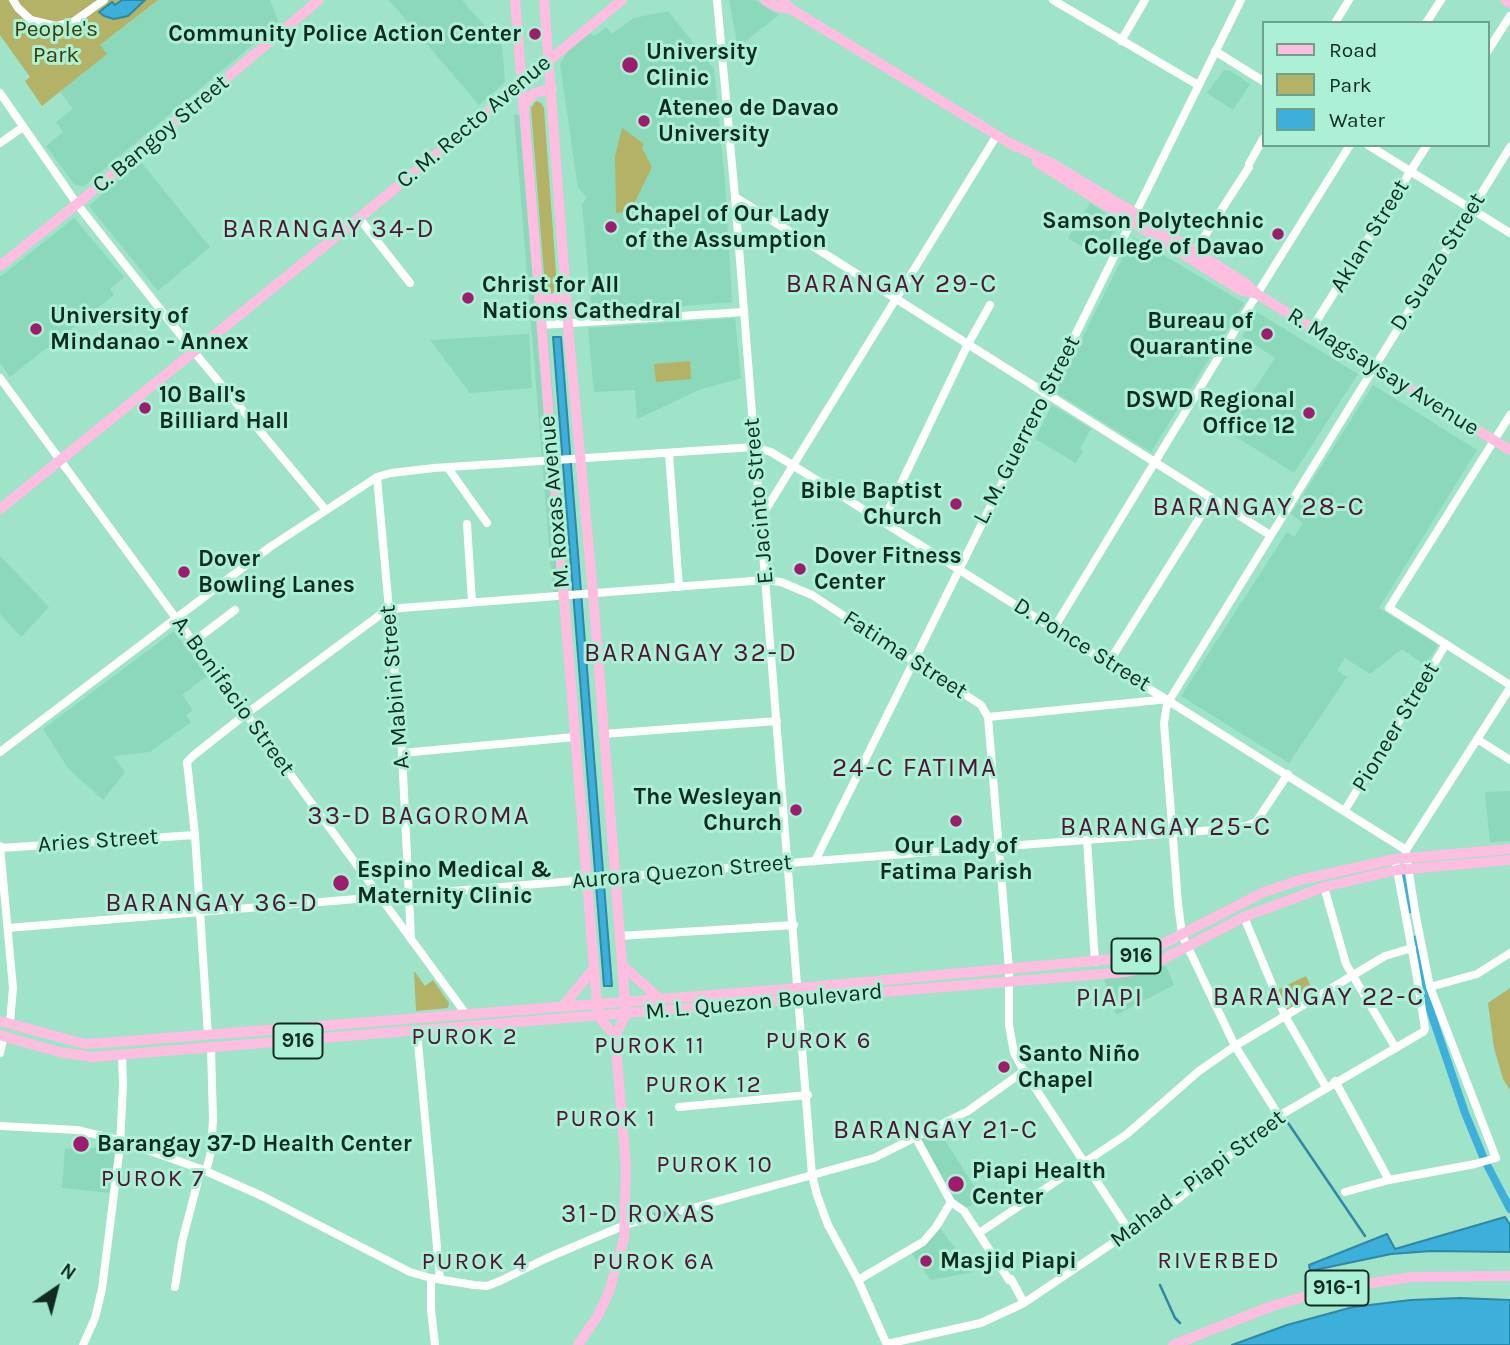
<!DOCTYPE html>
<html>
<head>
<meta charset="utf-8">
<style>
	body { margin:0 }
	#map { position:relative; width:1510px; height:1345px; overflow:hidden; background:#9fe3c8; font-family:Karla,sans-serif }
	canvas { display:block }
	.legend { position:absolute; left:1262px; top:21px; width:228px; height:126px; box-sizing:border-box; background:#acf0d5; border:2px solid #6ea28d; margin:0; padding:9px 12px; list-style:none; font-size:21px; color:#102c22 }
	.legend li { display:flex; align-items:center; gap:14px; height:35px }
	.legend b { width:35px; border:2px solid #6ea28d }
	.north { position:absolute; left:21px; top:1254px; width:70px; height:70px; -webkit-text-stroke:5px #acf0d5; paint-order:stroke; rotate:35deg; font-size:19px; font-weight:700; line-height:28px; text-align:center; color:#102c22 }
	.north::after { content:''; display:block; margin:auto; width:24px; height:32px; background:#102c22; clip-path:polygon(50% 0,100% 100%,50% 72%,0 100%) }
</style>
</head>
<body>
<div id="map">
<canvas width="1510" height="1345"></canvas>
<ul class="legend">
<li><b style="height:9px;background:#febee0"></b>Road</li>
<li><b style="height:19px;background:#b3b267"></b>Park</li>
<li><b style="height:19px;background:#3cafdb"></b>Water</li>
</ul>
<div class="north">N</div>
</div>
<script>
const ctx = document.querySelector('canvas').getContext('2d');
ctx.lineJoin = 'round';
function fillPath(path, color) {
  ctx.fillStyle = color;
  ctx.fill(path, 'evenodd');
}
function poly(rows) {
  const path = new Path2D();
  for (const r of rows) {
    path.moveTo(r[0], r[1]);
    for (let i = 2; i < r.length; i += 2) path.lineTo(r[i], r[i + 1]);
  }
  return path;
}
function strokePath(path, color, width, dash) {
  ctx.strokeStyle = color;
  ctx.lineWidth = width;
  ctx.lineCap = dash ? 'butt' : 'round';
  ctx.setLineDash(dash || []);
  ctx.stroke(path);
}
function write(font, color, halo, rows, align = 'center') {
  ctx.font = font + ' Karla,sans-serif';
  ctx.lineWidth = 6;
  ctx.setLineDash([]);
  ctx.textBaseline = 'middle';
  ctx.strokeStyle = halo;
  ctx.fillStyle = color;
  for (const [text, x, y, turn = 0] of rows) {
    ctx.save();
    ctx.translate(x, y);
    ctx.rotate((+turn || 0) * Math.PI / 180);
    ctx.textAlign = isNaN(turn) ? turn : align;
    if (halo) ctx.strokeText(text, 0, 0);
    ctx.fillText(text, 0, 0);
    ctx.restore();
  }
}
fillPath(poly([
	[158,0,270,0,278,21,264,36,260,32,255,35,257,41,84,186,75,185,46,146,63,132,56,122,73,109,60,92,106,54,100,45],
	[389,0,462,0,502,46,505,82,479,105],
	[729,0,755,0,779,15,738,47],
	[668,11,714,69,725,183,732,302,592,314,582,204,587,197,578,188,560,64,571,46,581,38,591,34,595,36,606,27,612,34,634,18],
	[1224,70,1231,71,1250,84,1233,110,1207,93],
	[530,114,569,592,553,593,514,115],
	[140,161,210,247,158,291,89,206],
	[1090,203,1119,222,1110,239,1084,248,1068,238],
	[74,218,124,277,110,289,114,295,10,377,0,363,0,277],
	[1133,237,1244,303,1151,452,1055,392],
	[1257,312,1358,374,1294,473,1227,431,1275,358,1242,336],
	[735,318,741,378,699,390,637,419,635,390,594,392,588,328],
	[529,334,532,388,470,393,430,340],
	[1373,385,1477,450,1379,608,1438,645,1425,665,1402,649,1370,674,1345,658,1337,670,1347,677,1289,763,1181,696,1287,532,1294,537,1303,523,1291,514],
	[1052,405,1091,429,1080,448,1083,451,1076,463,1035,439],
	[0,556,49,607,21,637,0,614],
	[174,631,207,676,182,695,193,710,186,715,191,722,150,752,113,756,125,772,103,800,68,768,43,729],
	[1510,791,1510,841,1490,842,1485,792],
	[1166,966,1174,985,1116,1015,1104,979],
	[938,1129,982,1199,962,1210,951,1202,916,1139],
	[116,1147,109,1193,62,1188,65,1149],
	[939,1227,973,1272,931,1280,910,1251]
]), '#8bd8bb');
fillPath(poly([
	[0,0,158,0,100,45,107,54,42,106,25,81,30,77,0,35],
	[536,101,541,103,544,108,557,287,552,294,545,287,531,108],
	[622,128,644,144,642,148,652,167,630,212,616,213,615,156],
	[690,361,691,379,656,382,654,364],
	[414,971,425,986,433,980,449,1003,448,1008,416,1011],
	[1306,976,1316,997,1284,1011,1275,991],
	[1510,988,1510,1090,1503,1079,1494,1048,1488,1003]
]), '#b3b267');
const water = poly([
	[122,0,145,0,128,16,114,19,104,16,99,12,112,2,115,5,122,0],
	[553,337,561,337,612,986,604,986,553,337],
	[1505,1217,1510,1225,1510,1252,1431,1251,1391,1254,1310,1271,1309,1265,1387,1234,1395,1249,1505,1217],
	[1460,1298,1510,1300,1510,1345,1232,1345,1287,1325,1353,1307,1411,1300,1460,1298]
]);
fillPath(water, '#3cafdb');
strokePath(water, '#2f88a4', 2);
strokePath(poly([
	[1284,1117,1365,1236],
	[1160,1285,1175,1318,1180,1323]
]), '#2f88a4', 2.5);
strokePath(poly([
	[1405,874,1411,909],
	[1417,939,1425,995,1465,1113,1484,1159,1510,1209]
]), '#3cafdb', 8);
strokePath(poly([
	[651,1218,682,1211]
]), '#82bea7', 8, [8, 4]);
strokePath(poly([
	[13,0,18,8,31,20,56,26,73,22,104,0],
	[717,0,735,197,812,1175,817,1195,828,1225,858,1280,887,1345],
	[1053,0,1198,85],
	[1335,23,1349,0],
	[1426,23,1441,0],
	[1121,41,1145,0],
	[1215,51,1263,81],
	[1487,52,1510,16],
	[0,93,77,204,194,352,325,509],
	[0,143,23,127],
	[1368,145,1510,233],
	[735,197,1270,535],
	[359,218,410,283],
	[1195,251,1249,167,1249,164,1263,139],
	[541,325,743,312],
	[1312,328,1427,145],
	[0,378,466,1014],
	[1510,415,1389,608,1510,685],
	[669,454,679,587],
	[448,468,487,523],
	[377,477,402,753,411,939],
	[760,519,997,135],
	[883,521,968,344,990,305],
	[467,524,472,602],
	[388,609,765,580,781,582,812,595,981,705,988,717,1009,970,1009,1025,1014,1053,1024,1071,1130,1232],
	[1054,628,1257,294,1350,145],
	[193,642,235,610],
	[1109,662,1212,498],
	[988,717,1169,699],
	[603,734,777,721],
	[1477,739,1510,760],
	[0,752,270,547,377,477,391,473,434,468,754,447,771,452,794,466,1406,850],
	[402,753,575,737],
	[1345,810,1446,644],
	[1087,840,1095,962],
	[0,846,13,988,10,1023],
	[1,848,195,835],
	[1406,850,1510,688],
	[815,861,1241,0],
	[1324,887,1346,964,1395,1047],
	[1244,917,1285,1016,1326,1087],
	[8,928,789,863,1214,830,1246,826,1256,822,1288,774],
	[619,936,794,925],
	[1430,987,1477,974,1510,953],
	[417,1032,440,1279],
	[208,1035,195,835,187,762,194,755,246,714,388,609],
	[0,1053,4,1036],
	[1335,1081,1389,1180],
	[679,1107,808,1095],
	[1279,1116,1235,1046,1182,935,1178,903,1164,723,1167,704,1510,147],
	[0,1126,77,1130,119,1140,201,1169,262,1196,410,1272,431,1278,474,1285,487,1286,500,1281,547,1258,625,1225,651,1218],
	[916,1138,951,1202,964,1211,1009,1280,1011,1279,1024,1303],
	[206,1171,211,1152,213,1119,211,1048],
	[1345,1192,1389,1180,1475,1164,1496,1158,1430,987,1416,917,1406,853],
	[682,1211,874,1158,968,1111,1024,1071],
	[979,1233,1127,1134,1199,1071,1235,1046,1385,956,1412,948],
	[431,1278,431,1309,435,1345],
	[858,1280,923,1242,936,1227,951,1202],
	[175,1287,182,1242,201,1169],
	[887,1344,981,1323,1024,1303,1178,1199,1272,1120,1423,1032,1425,1029,1416,972,1395,859],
	[83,1345,95,1318,102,1289,120,1146,123,1085,122,1055]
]), '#fff', 8);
strokePath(poly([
	[515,0,598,1016,615,1036],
	[544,0,569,337,593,593,626,1014,615,1036,626,1166,624,1239,609,1292,597,1317,578,1345],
	[765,0,775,6,790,9],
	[783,0,791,9,1016,147],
	[1505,0,1510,3],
	[523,106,534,93,552,89],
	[1012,144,1053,164,1135,213,1245,283,1257,294,1510,450],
	[1037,162,1240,290,1254,293],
	[0,266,77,204,319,0],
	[539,299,566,298],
	[0,509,381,200,622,0],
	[622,965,660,999],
	[563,1006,594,968],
	[0,1021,85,1044,115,1042,799,988,1124,958,1151,950,1264,892,1300,880,1395,859,1510,849],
	[0,1035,59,1052,92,1057,1126,972,1148,967,1244,917,1324,887,1397,870,1510,860],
	[1173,1345,1272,1306,1332,1289,1412,1277,1510,1276]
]), '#febee0', 10);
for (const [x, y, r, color] of [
	[535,34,7,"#9e1c6e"],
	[630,65,9,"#9e1c6e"],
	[644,121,7,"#9e1c6e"],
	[611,227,7,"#9e1c6e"],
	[1278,234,7,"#9e1c6e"],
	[468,298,7,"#9e1c6e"],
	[36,329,7,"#9e1c6e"],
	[1267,334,7,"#9e1c6e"],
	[145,408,7,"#9e1c6e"],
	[1309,413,7,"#9e1c6e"],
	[956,504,7,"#9e1c6e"],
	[800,569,7,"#9e1c6e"],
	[184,572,7,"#9e1c6e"],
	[796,810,7,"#9e1c6e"],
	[956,821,7,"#9e1c6e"],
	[341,883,9,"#9e1c6e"],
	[1004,1067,7,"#9e1c6e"],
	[81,1144,9,"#9e1c6e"],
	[956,1184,9,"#9e1c6e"],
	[926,1261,7,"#9e1c6e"]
]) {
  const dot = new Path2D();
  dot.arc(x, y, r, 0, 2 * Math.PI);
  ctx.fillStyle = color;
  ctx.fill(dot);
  strokePath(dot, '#acf0d5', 2.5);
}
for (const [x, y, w] of [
	[1136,956,49],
	[298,1041,49],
	[1337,1288,63]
]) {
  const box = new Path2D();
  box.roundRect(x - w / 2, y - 17.5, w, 35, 5);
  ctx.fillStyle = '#acf0d5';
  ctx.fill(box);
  strokePath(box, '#102c22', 2);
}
write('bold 21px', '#102c22', null, [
	["916",1136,956],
	["916",298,1041],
	["916-1",1337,1288]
]);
write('23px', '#3e3d05', '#acf0d5', [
	["People's",56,29],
	["Park",56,55]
]);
write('bold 23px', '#102c22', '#acf0d5', [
	["Community Police Action Center",521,34,"right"],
	["University",646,52],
	["Clinic",646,78],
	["Ateneo de Davao",658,108],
	["University",658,134],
	["Chapel of Our Lady",625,214],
	["of the Assumption",625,240],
	["Samson Polytechnic",1264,221,"right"],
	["College of Davao",1264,247,"right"],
	["Christ for All",482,285],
	["Nations Cathedral",482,311],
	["University of",50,316],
	["Mindanao - Annex",50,342],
	["Bureau of",1253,321,"right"],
	["Quarantine",1253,347,"right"],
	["10 Ball's",159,395],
	["Billiard Hall",159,421],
	["DSWD Regional",1295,400,"right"],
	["Office 12",1295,426,"right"],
	["Bible Baptist",942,491,"right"],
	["Church",942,517,"right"],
	["Dover Fitness",814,556],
	["Center",814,582],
	["Dover",198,559],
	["Bowling Lanes",198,585],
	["The Wesleyan",782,797,"right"],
	["Church",782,823,"right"],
	["Our Lady of",956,846,"center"],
	["Fatima Parish",956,872,"center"],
	["Espino Medical &",357,870],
	["Maternity Clinic",357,896],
	["Santo Niño",1018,1054],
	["Chapel",1018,1080],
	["Barangay 37-D Health Center",97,1144],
	["Piapi Health",972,1171],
	["Center",972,1197],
	["Masjid Piapi",940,1261]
], 'left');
write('23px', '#102c22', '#acf0d5', [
	["C. M. Recto Avenue",474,122,-40],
	["C. Bangoy Street",161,134,-40],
	["Aklan Street",1370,236,-58],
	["D. Suazo Street",1438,262,-58],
	["R. Magsaysay Avenue",1383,372,32],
	["L. M. Guerrero Street",1027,430,-63],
	["E. Jacinto Street",759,501,-95],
	["M. Roxas Avenue",555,502,-95],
	["D. Ponce Street",1082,645,32],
	["Fatima Street",905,655,33],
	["A. Mabini Street",395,687,-95],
	["A. Bonifacio Street",233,696,54],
	["Pioneer Street",1396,727,-59],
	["Aries Street",98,841,-4],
	["Aurora Quezon Street",682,872,-5],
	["M. L. Quezon Boulevard",764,1002,-5],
	["Mahad - Piapi Street",1198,1179,-37]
]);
ctx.letterSpacing = '2px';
write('24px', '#511438', '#acf0d5', [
	["PUROK 2",465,1037],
	["PUROK 6",819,1041],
	["PUROK 11",650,1046],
	["PUROK 12",704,1085],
	["PUROK 1",606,1119],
	["PUROK 10",715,1165],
	["PUROK 7",153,1179],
	["RIVERBED",1219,1261],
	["PUROK 4",475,1262],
	["PUROK 6A",654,1262]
]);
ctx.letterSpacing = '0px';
ctx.letterSpacing = '2px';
write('26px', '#511438', '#acf0d5', [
	["BARANGAY 34-D",329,230],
	["BARANGAY 29-C",892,285],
	["BARANGAY 28-C",1259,508],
	["BARANGAY 32-D",691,654],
	["24-C FATIMA",915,769],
	["33-D BAGOROMA",419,817],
	["BARANGAY 25-C",1166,828],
	["BARANGAY 36-D",212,904],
	["BARANGAY 22-C",1319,998],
	["PIAPI",1110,999],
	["BARANGAY 21-C",936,1131],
	["31-D ROXAS",639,1215]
]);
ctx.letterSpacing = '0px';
</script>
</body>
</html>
